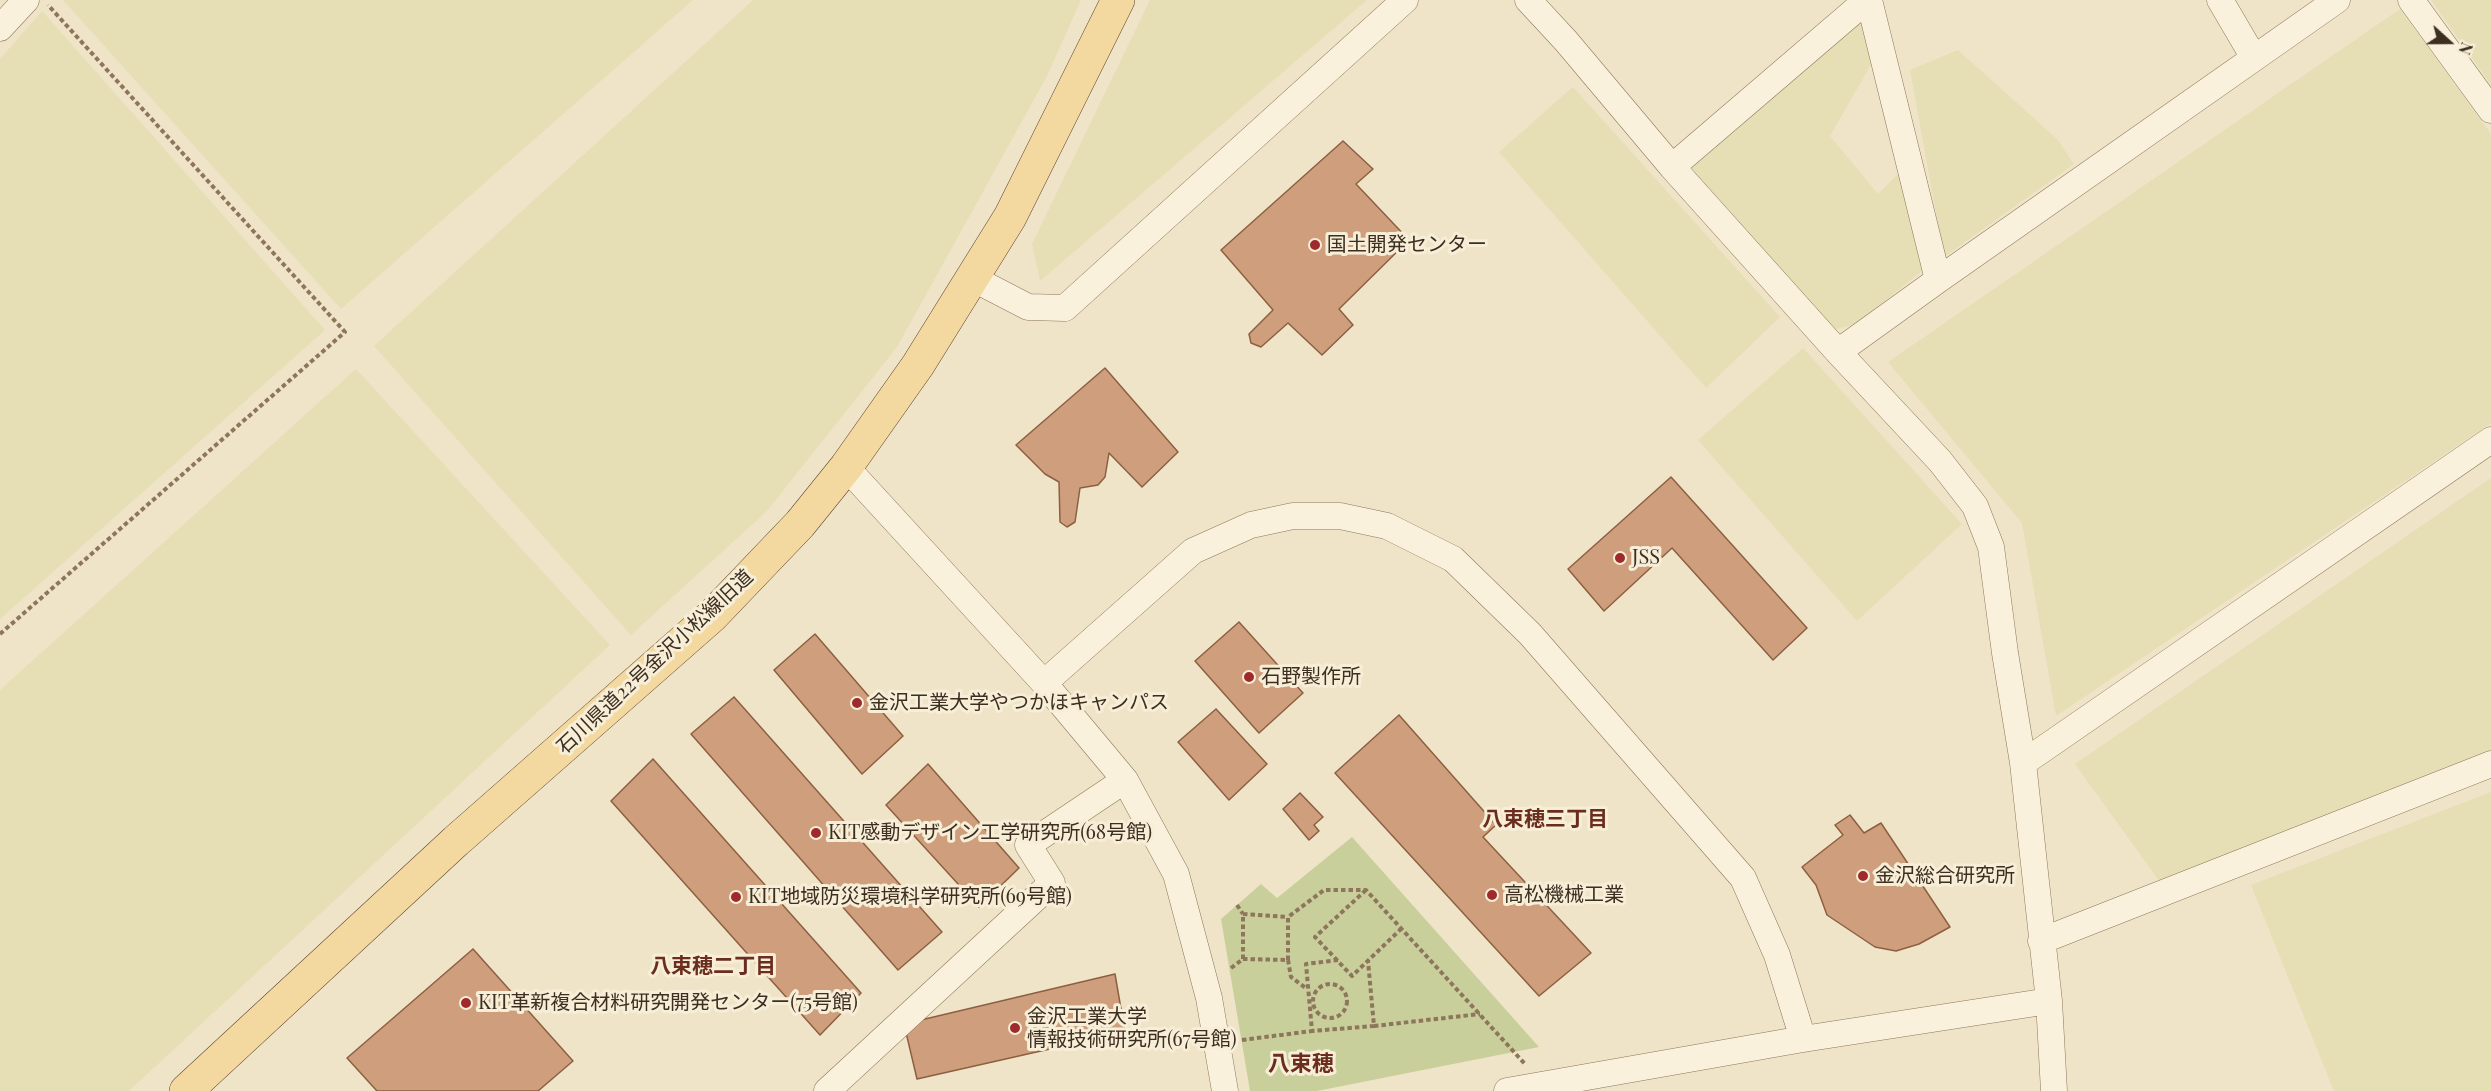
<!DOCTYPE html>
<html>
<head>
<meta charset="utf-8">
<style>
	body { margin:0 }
	#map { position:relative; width:2491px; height:1091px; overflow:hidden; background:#f0e4c8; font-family:"Playfair Display",serif }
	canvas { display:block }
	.north { position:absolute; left:2419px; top:12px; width:60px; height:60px; -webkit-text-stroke:4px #f7eed8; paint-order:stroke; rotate:111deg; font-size:16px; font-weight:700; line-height:24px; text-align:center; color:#3d2e20 }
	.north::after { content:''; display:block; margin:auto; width:21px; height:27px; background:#3d2e20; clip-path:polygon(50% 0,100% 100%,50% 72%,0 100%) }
</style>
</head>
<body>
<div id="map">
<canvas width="2491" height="1091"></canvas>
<div class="north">N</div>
</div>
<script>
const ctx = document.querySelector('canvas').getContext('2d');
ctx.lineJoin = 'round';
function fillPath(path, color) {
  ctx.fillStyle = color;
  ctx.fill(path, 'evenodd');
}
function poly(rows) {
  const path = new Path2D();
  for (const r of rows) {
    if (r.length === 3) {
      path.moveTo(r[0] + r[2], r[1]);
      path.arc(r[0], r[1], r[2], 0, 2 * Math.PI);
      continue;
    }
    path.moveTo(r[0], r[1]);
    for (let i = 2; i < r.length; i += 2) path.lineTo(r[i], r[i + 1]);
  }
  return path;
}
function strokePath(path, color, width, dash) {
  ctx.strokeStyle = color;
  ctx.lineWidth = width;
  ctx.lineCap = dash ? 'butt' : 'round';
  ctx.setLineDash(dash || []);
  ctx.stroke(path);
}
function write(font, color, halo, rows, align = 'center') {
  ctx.font = font + ' "Playfair Display","Noto Sans JP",serif';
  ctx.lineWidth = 6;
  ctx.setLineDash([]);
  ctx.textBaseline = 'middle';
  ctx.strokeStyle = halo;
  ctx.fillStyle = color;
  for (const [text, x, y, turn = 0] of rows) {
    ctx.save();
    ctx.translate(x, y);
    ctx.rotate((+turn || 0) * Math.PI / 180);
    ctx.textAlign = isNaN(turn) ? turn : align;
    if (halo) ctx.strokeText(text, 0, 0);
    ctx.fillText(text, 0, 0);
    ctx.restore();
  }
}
fillPath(poly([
	[63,0,693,0,341,309],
	[753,0,1081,0,1047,76,897,347,767,511,631,635,374,346],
	[1150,0,1367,0,1040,281,1032,244],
	[2431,0,2491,0,2491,85],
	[2400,9,2491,134,2491,423,2056,716,2022,523,1888,362],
	[42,11,325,330,0,619,0,59],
	[1861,20,1873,61,1830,136,1878,194,1902,170,1922,271,1856,324,1833,330,1690,166],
	[1958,50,2057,139,2074,164,1944,257,1910,70],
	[1573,87,1780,317,1706,388,1499,152],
	[1803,348,1962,524,1857,621,1698,440],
	[356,369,610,645,129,1091,0,1091,0,690],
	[2491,478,2491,752,2160,882,2075,764],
	[2491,792,2491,1091,2334,1091,2251,885]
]), '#e6deb5');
fillPath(poly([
	[1352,837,1539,1047,1317,1091,1250,1091,1221,919,1261,884,1277,898]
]), '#c9cf9b');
const building = poly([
	[1343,141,1373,169,1356,184,1409,240,1339,309,1353,325,1322,355,1288,323,1261,347,1251,343,1249,334,1273,310,1221,250,1343,141],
	[1105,368,1178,452,1142,487,1109,453,1105,477,1098,485,1080,488,1075,522,1067,527,1060,522,1059,482,1045,474,1016,445,1105,368],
	[1671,477,1807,628,1773,660,1672,548,1604,611,1568,569,1671,477],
	[1239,622,1303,693,1259,733,1195,661,1239,622],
	[815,634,903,736,862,774,774,670,815,634],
	[734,697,942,932,898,970,691,734,734,697],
	[1216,709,1267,764,1229,800,1178,742,1216,709],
	[1399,715,1496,825,1483,837,1591,953,1539,996,1335,773,1399,715],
	[653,759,861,993,820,1035,611,801,653,759],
	[928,764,1019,868,979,907,886,805,928,764],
	[1300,793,1323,817,1314,825,1319,831,1309,840,1283,809,1300,793],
	[1850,815,1864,833,1881,823,1950,927,1919,944,1896,951,1875,947,1827,915,1816,885,1802,867,1843,835,1835,825,1850,815],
	[473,949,573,1061,538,1091,377,1091,347,1058,473,949],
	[1115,974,1125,1032,917,1079,904,1024,1115,974]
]);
fillPath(building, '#cf9f7d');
strokePath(building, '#8d5f41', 1.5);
const minor = poly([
	[1528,0,1566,41,1672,167,1838,352,1940,461,1975,506,1991,547,2005,653,2023,763,2049,1001,2054,1091],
	[1869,0,1938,280],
	[2220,0,2254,58],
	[2411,0,2491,110],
	[0,28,26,0],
	[1672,167,1867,0],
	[972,278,1028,307,1065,308,1405,0],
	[1838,352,1938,280,2337,0],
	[846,467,1044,683,1125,780,1176,874,1209,998,1225,1091],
	[1044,683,1193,551,1251,525,1293,516,1340,516,1387,526,1453,559,1530,634,1743,878,1777,955,1803,1039],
	[2023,763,2491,440],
	[2041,941,2491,764],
	[827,1091,1052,883,1028,845,1125,780],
	[1507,1091,1803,1039,2049,1001]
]);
const major = poly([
	[186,1091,456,841,712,616,800,524,846,467,918,365,1010,217,1118,0]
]);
strokePath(minor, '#8d765c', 27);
strokePath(major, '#5b4430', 34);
strokePath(poly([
	[0,634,345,332,48,5],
	[1366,890,1315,937,1352,976,1402,928],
	[1237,905,1243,914],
	[1243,959,1243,914,1288,917],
	[1288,960,1291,977,1307,989],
	[1338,960,1306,964,1312,1031,1374,1026,1368,961],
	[1231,968,1243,959,1288,960,1288,917,1324,890,1366,890,1525,1064],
	[1330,1001,17],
	[1374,1026,1480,1014],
	[1242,1040,1312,1031]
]), '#8d765c', 4, [4.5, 3]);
strokePath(minor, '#faf1dc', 26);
strokePath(major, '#f3d9a0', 33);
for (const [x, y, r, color] of [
	[1315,245,6,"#9e2a2b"],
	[1620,558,6,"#9e2a2b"],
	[1249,677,6,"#9e2a2b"],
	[857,703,6,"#9e2a2b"],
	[816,833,6,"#9e2a2b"],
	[1863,876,6,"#9e2a2b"],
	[1492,895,6,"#9e2a2b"],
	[736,897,6,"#9e2a2b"],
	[466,1003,6,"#9e2a2b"],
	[1015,1028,6,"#9e2a2b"]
]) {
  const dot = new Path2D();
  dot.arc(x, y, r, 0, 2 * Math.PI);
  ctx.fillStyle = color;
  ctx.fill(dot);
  strokePath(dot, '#f7eed8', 2);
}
write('20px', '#3d2e20', '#f7eed8', [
	["国土開発センター",1327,245],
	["JSS",1632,558],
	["石野製作所",1261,677],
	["金沢工業大学やつかほキャンパス",869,703],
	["KIT感動デザイン工学研究所(68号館)",828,833],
	["金沢総合研究所",1875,876],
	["高松機械工業",1504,895],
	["KIT地域防災環境科学研究所(69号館)",748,897],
	["KIT革新複合材料研究開発センター(75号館)",478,1003],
	["金沢工業大学",1027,1017],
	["情報技術研究所(67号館)",1027,1040]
], 'left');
write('20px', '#3d2e20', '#f7eed8', [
	["石川県道22号金沢小松線旧道",655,662,-43]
]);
write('bold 21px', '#6b2e1e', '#f7eed8', [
	["八束穂三丁目",1545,819],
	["八束穂二丁目",713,966]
]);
write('bold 22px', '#6b2e1e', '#f7eed8', [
	["八束穂",1301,1064]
]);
</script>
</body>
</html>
